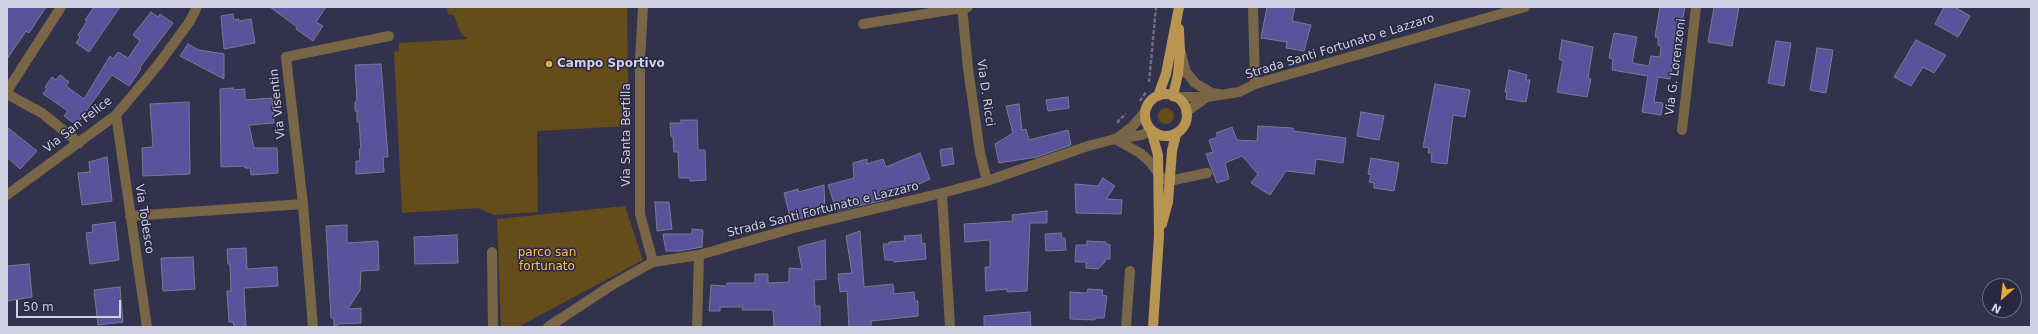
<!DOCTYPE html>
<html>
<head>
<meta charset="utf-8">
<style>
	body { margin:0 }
	#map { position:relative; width:2038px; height:334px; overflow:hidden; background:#33324d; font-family:"DejaVu Sans",sans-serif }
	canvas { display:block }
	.frame { position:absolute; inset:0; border:8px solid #d0d0e2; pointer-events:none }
	.north { position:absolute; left:1982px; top:278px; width:40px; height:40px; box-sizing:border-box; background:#292843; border:1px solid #6c6b83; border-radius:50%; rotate:208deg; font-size:11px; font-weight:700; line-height:16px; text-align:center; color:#d0d0e2 }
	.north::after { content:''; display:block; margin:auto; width:14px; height:18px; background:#e6ac36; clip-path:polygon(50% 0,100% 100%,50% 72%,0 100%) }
	.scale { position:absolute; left:16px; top:300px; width:105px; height:18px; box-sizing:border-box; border:2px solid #d0d0e2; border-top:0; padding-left:5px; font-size:12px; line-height:14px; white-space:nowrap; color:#d0d0e2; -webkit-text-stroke:3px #292843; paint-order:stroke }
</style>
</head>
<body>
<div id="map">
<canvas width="2038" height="334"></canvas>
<div class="frame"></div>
<div class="north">N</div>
<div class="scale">50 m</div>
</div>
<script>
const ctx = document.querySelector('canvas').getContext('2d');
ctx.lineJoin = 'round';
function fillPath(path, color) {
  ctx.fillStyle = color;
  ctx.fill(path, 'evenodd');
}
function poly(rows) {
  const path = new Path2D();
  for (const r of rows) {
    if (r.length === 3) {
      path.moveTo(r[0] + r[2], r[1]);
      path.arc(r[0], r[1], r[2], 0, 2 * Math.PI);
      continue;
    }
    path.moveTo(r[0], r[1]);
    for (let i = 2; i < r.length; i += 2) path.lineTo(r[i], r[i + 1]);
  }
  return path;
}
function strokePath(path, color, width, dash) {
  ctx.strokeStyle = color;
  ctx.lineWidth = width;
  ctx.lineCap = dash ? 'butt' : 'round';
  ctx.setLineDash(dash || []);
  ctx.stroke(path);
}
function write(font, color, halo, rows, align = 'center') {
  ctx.font = font + ' "DejaVu Sans",sans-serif';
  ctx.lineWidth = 3;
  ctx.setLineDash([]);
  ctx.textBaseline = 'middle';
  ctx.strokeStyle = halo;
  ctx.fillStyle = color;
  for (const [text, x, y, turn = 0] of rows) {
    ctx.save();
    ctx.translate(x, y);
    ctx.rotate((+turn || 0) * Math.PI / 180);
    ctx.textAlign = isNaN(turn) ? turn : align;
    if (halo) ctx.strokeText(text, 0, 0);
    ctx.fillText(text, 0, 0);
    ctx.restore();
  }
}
fillPath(poly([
	[447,7,627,7,629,126,537,131,538,212,494,215,478,208,402,213,394,52,399,51,399,43,467,39,460,32,454,15,448,14],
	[1166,116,8],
	[625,206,643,260,518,327,501,327,497,219]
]), '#654c1b');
const building = poly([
	[7,7,46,7,29,33,26,31,7,59,7,7],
	[94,7,120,7,89,52,76,43,80,37,78,35,87,21,85,20,94,7],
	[270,7,326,7,316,22,323,26,313,41,296,29,297,27,270,7],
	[1267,7,1295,7,1292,21,1311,25,1304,51,1286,48,1287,42,1261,38,1267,7],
	[1660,7,1685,7,1677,51,1675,51,1670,79,1658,77,1654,102,1663,103,1661,115,1642,112,1648,76,1612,70,1613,59,1609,58,1614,33,1637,37,1632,63,1649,66,1651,56,1660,57,1661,46,1658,45,1658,37,1655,37,1660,7],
	[1714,7,1739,7,1732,46,1708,42,1714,7],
	[1944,7,1955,7,1970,16,1958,37,1935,24,1944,7],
	[151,12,158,17,160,14,173,23,140,67,141,69,129,86,112,75,76,125,64,116,68,111,43,94,47,88,45,87,52,77,56,80,60,75,69,82,66,86,84,99,110,56,113,59,118,52,128,58,140,41,133,35,151,12],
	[233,14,234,20,239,19,239,21,251,19,255,43,224,49,221,16,233,14],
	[1562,40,1593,47,1588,78,1591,79,1587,97,1557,92,1563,61,1559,59,1562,40],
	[1916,40,1946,55,1934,73,1923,67,1911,86,1894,77,1916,40],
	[1776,41,1791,43,1784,86,1768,83,1776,41],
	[188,44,199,50,224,54,224,79,180,56,188,44],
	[1817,48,1833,50,1826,93,1810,90,1817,48],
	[381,64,388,157,383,157,384,172,356,174,356,161,360,161,359,149,361,149,359,122,357,122,357,111,355,111,355,102,357,101,355,65,381,64],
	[1509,70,1527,75,1526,80,1530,80,1526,102,1506,99,1507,92,1505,92,1509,70],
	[1435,84,1470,90,1465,117,1453,115,1447,164,1431,162,1432,153,1428,153,1429,148,1423,147,1435,84],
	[233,88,233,90,245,89,245,100,272,98,274,123,249,125,254,148,277,148,278,173,251,175,250,168,245,168,245,166,221,167,220,89,233,88],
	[1068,97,1069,108,1048,111,1046,100,1068,97],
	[189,102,190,174,143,176,142,148,153,147,150,104,189,102],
	[1019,104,1022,130,1026,129,1029,140,1068,130,1071,145,1037,157,999,163,995,144,1013,133,1006,106,1019,104],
	[1361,112,1384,116,1379,140,1357,136,1361,112],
	[681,120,697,120,698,150,705,150,706,180,690,181,690,178,679,178,678,152,674,152,673,137,671,136,670,123,681,123,681,120],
	[1258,126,1293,128,1293,131,1346,138,1343,163,1316,159,1314,174,1286,171,1270,195,1251,183,1258,174,1242,156,1225,163,1229,179,1217,183,1206,154,1213,152,1209,140,1218,137,1216,133,1232,127,1237,140,1257,141,1258,126],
	[7,127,37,151,20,169,7,157,7,127],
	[952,148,954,164,942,166,940,150,952,148],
	[920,153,930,179,884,200,837,211,828,185,854,178,853,163,867,159,867,164,883,159,886,167,920,153],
	[107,157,112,201,82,205,78,173,90,172,89,162,107,157],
	[1371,158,1399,163,1394,191,1374,188,1374,183,1369,182,1371,175,1368,174,1371,158],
	[1103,178,1115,186,1106,199,1122,200,1121,214,1076,213,1075,184,1098,186,1103,178],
	[824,185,825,212,791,221,784,193,798,189,799,192,824,185],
	[655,202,669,202,672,229,657,231,655,202],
	[1047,211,1047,223,1030,223,1027,291,1007,292,1007,289,986,291,985,267,990,267,990,240,965,242,964,224,1013,221,1012,215,1047,211],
	[115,222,119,260,90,264,86,233,93,232,92,225,115,222],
	[347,225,347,243,378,241,379,270,361,271,360,290,348,309,361,308,361,323,338,324,334,327,334,318,331,318,326,226,347,225],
	[692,229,703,230,702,247,680,251,666,251,663,234,692,234,692,229],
	[860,231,864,287,893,284,894,294,914,292,915,301,918,301,918,316,871,321,871,327,849,327,847,291,840,292,838,274,852,273,846,236,860,231],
	[1061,233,1062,238,1065,238,1066,250,1046,251,1045,234,1061,233],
	[457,235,458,263,415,264,414,237,457,235],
	[921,235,922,244,925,243,926,259,894,262,893,260,885,260,883,244,889,244,889,242,905,241,904,236,921,235],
	[825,240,826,279,814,280,815,306,820,306,820,327,774,327,773,310,742,310,743,307,720,307,720,311,709,311,711,285,726,286,727,283,755,283,755,274,768,274,768,283,789,282,789,268,802,269,798,247,825,240],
	[1087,241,1106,242,1106,244,1110,245,1110,259,1105,259,1105,262,1098,269,1086,268,1086,262,1075,262,1076,245,1087,245,1087,241],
	[246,248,247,269,277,267,278,286,244,288,246,327,234,327,233,322,229,322,227,291,231,291,230,264,228,264,227,249,246,248],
	[193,257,195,289,163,291,161,258,193,257],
	[29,264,32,297,7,301,7,266,29,264],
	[120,287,123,322,98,325,94,290,120,287],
	[1088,289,1103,290,1102,295,1107,296,1104,318,1095,318,1095,320,1070,319,1070,292,1087,293,1088,289],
	[1030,312,1031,327,984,327,984,316,1030,312]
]);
fillPath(building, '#5a539b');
strokePath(building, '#797998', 1);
strokePath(poly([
	[1149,82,1156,7],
	[1140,101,1146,92],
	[1118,123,1118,121,1126,114]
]), '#6e6d85', 2.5, [4, 2]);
strokePath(poly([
	[643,7,640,59,640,214,653,262],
	[962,7,968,68,980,153,987,181],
	[1253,7,1255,84],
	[863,24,968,7],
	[1181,53,1186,72,1195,83,1212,93,1219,94],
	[7,91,61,7],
	[7,94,42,113,79,143],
	[1174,97,1207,97,1239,92,1255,84,1525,7],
	[1186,112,1207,97],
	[116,115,147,327],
	[1682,130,1696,7],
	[1117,138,1132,127,1145,112],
	[1115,139,1140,153,1151,163,1161,177,1169,181,1207,173],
	[942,193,950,327],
	[7,195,116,115,158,65,190,21,197,7],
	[130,216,303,204],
	[492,252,493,327],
	[313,327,303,204,286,57,389,36],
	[548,327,612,285,653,262,699,255,794,228,942,193,987,181,1088,146,1115,139,1142,135,1151,130],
	[697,327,699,255],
	[1126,327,1130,271]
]), '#786647', 10);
strokePath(poly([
	[1166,115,21],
	[1158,96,1166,74,1179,7],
	[1173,96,1178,74,1180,51,1179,29],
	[1151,130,1158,155,1159,236,1153,327],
	[1162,224,1168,202,1172,151,1176,134]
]), '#b99552', 10);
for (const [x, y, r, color] of [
	[549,64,4,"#e6ac36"]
]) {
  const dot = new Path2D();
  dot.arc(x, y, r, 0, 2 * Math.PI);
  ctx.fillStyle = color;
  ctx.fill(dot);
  strokePath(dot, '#292843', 1.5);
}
write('12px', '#d0d0e2', '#292843', [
	["Strada Santi Fortunato e Lazzaro",1340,47,-17],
	["Via G. Lorenzoni",1676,67,-83],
	["Via D. Ricci",985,93,82],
	["Via Visentin",278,104,-96],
	["Via San Felice",78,125,-38],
	["Via Santa Bertilla",627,135,-90],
	["Strada Santi Fortunato e Lazzaro",823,210,-14],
	["Via Todesco",144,219,81]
]);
write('bold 12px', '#d0d0e2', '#292843', [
	["Campo Sportivo",557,64]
], 'left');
write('12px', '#fbc150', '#292843', [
	["parco san",547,253],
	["fortunato",547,267]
]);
</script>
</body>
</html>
